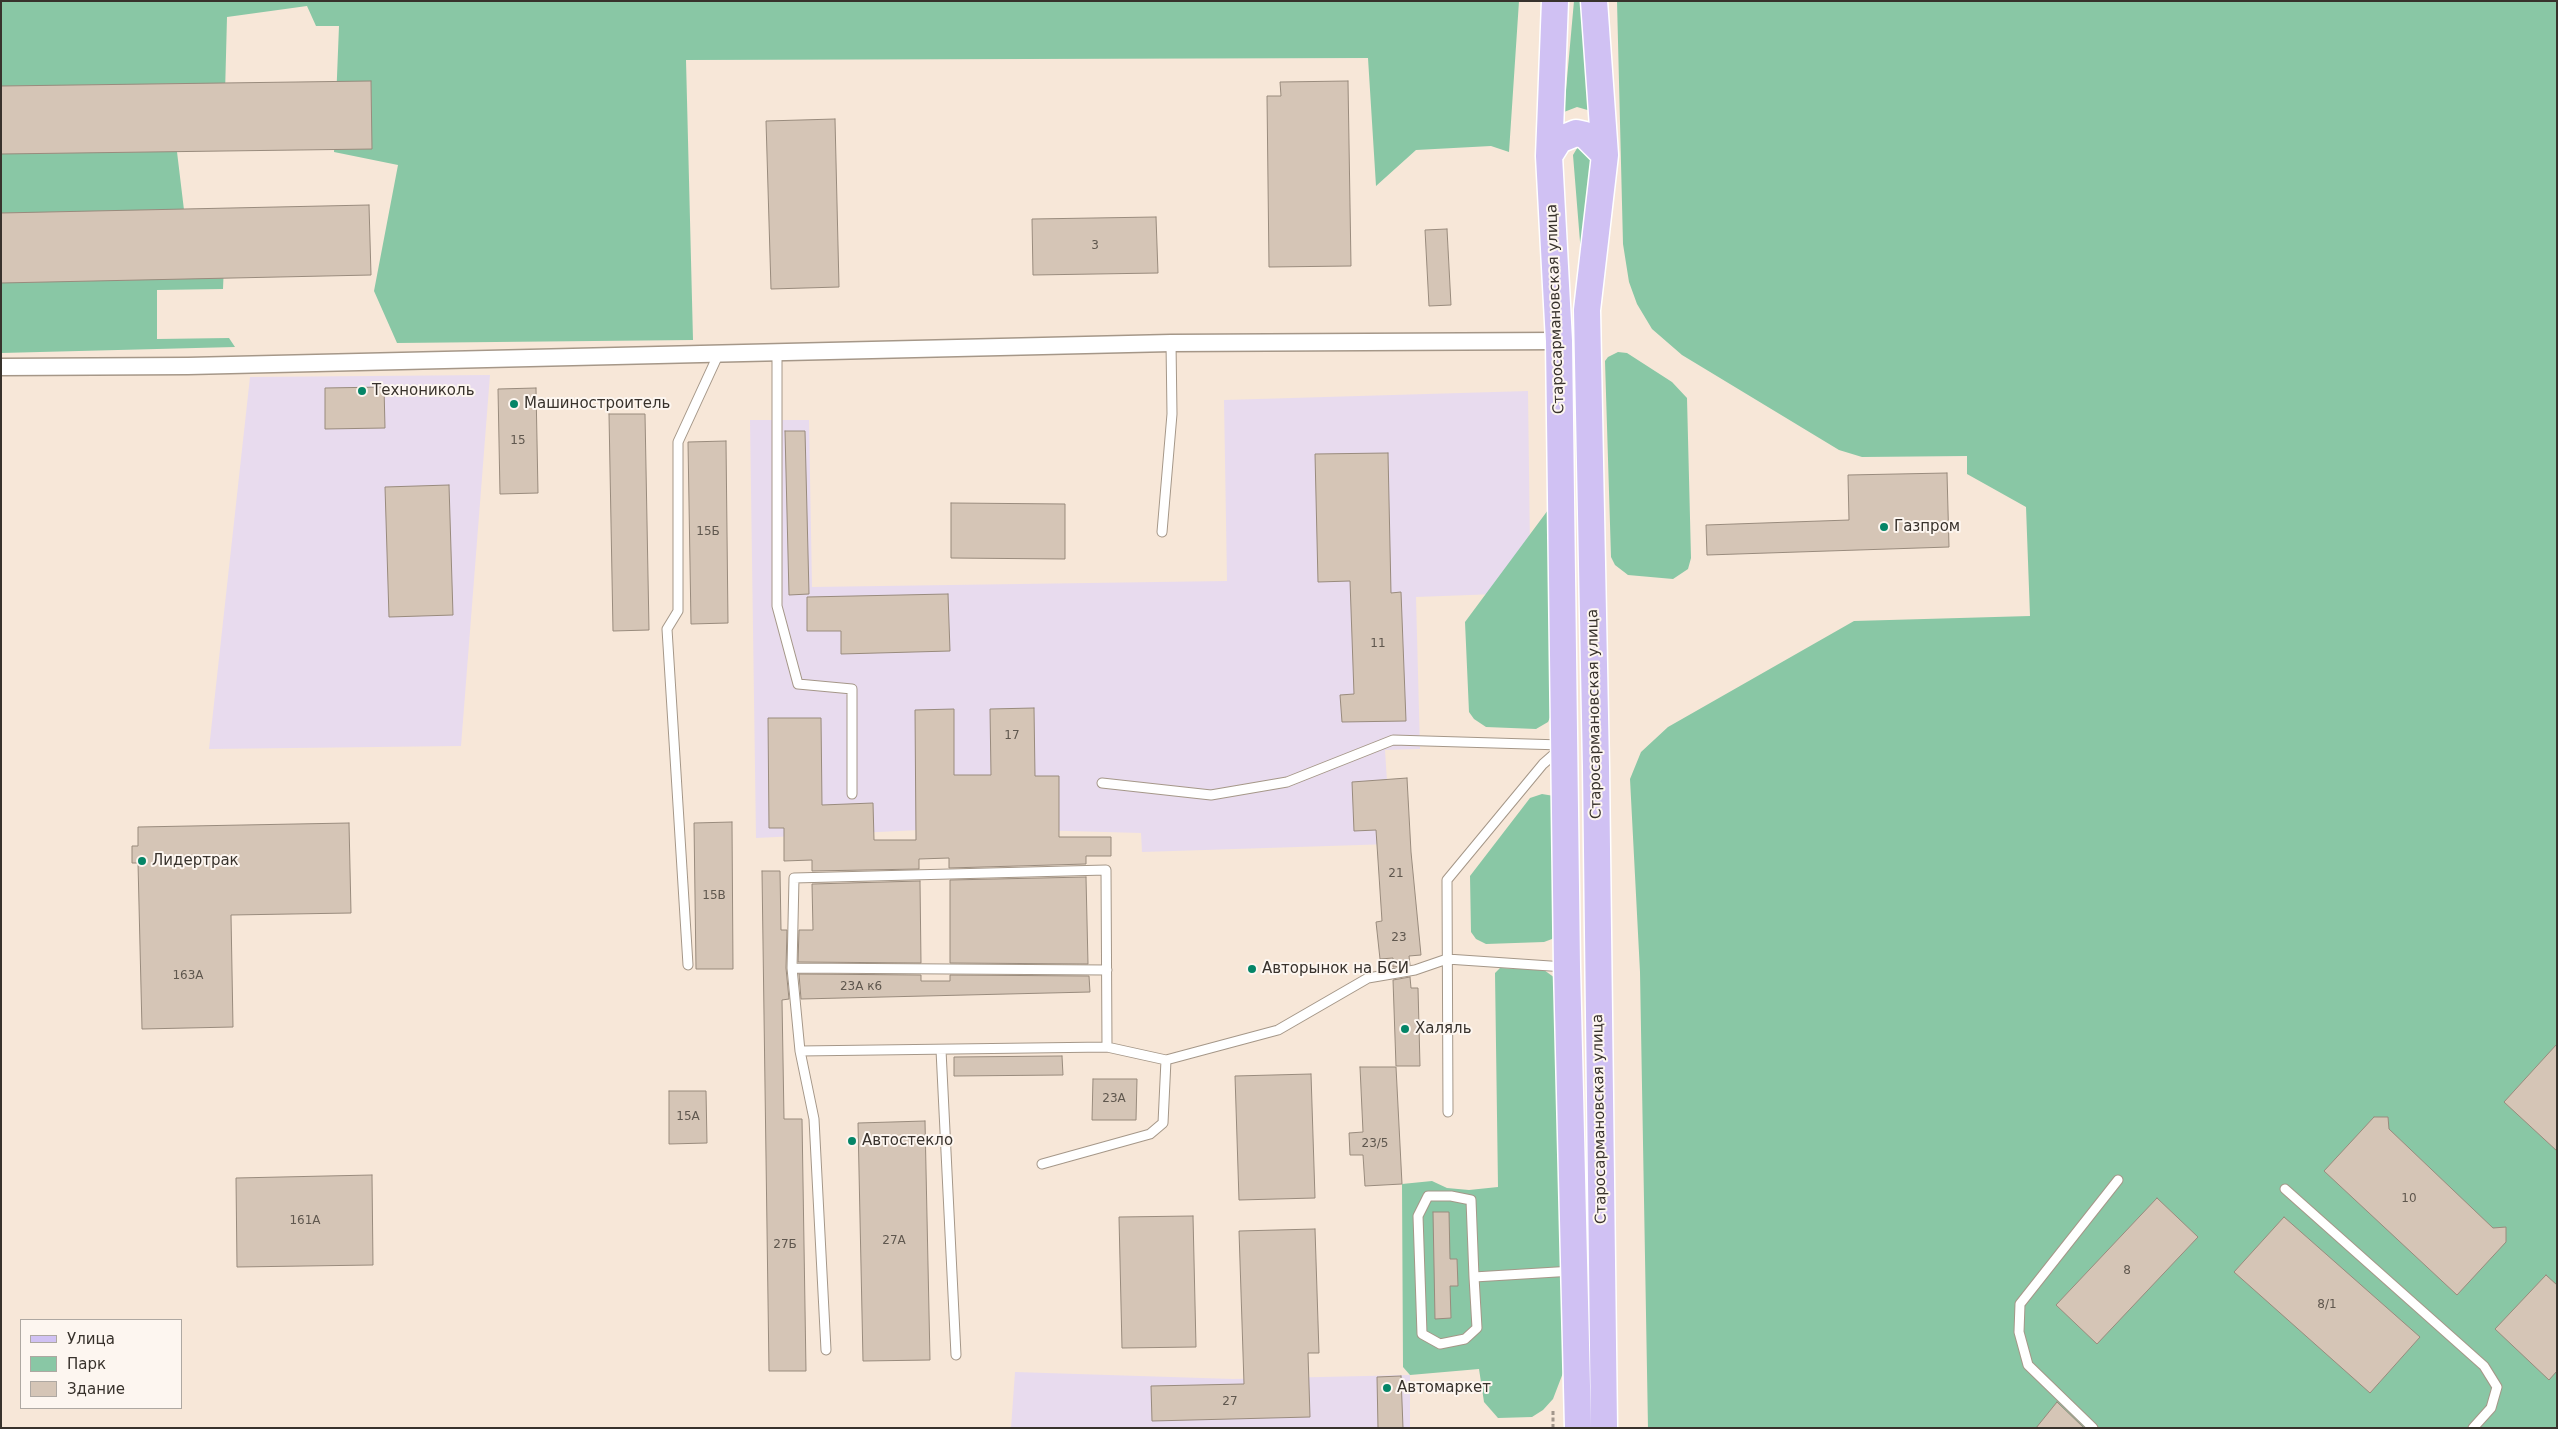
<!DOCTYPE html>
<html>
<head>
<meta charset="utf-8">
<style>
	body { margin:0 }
	#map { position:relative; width:2558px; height:1429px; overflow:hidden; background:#f7e7d8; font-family:"DejaVu Sans",sans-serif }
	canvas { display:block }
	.frame { position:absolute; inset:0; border:2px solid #38322c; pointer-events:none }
	.legend { position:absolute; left:20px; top:1319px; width:162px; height:90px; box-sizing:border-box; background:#fdf6f0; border:1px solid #aea8a2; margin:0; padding:6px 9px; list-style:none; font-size:15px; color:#38322c }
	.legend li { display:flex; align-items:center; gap:10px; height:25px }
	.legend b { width:25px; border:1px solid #aea8a2 }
</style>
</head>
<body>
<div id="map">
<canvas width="2558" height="1429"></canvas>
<div class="frame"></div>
<ul class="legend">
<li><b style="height:6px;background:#d0c1f3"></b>Улица</li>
<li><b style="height:14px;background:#89c7a5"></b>Парк</li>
<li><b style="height:14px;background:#d5c5b6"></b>Здание</li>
</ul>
</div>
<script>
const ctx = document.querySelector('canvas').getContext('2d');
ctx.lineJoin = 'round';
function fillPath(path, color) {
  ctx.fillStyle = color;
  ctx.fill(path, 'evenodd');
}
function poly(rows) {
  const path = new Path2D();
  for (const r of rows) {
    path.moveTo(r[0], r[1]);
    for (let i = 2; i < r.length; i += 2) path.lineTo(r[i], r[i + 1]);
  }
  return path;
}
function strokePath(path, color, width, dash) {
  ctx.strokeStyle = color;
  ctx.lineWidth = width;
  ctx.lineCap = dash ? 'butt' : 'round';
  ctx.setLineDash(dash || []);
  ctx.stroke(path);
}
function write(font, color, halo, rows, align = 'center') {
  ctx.font = font + ' "DejaVu Sans",sans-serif';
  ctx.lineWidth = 4;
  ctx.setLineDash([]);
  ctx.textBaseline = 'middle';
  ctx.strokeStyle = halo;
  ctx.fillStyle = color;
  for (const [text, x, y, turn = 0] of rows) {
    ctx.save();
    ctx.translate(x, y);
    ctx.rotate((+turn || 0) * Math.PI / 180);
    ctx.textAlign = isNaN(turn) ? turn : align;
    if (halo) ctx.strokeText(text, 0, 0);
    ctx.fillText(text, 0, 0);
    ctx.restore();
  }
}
fillPath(poly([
	[490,375,461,746,209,749,250,377],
	[1528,391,1530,549,1497,594,1416,597,1420,749,1385,750,1391,844,1142,852,1141,833,960,828,756,838,750,420,809,420,812,587,1227,581,1224,400],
	[1015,1372,1233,1379,1410,1375,1410,1428,1011,1428]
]), '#e8dbee');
fillPath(poly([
	[1,1,1519,1,1509,152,1491,146,1416,150,1376,186,1368,58,686,60,693,340,397,343,374,291,398,165,334,152,339,26,316,26,307,6,227,17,224,132,174,127,184,210,226,214,223,289,157,290,157,339,229,338,235,347,1,353],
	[1574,1,1588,1,1591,111,1577,107,1564,112],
	[1617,1,2557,1,2557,1428,1648,1428,1640,972,1630,779,1641,752,1668,727,1854,621,2030,616,2026,507,1967,474,1967,456,1862,457,1839,450,1682,355,1652,329,1637,304,1629,282,1623,244],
	[1579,145,1592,153,1584,291,1573,155],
	[1618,352,1627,353,1672,382,1687,398,1691,558,1688,569,1673,579,1628,575,1615,565,1611,557,1605,361,1608,357],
	[1548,510,1552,713,1548,722,1536,729,1486,727,1474,719,1469,712,1465,622],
	[1542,794,1554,796,1560,930,1552,939,1544,942,1486,944,1476,939,1471,932,1470,876,1530,798],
	[1500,968,1544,970,1555,978,1566,1365,1553,1399,1543,1410,1532,1417,1498,1418,1484,1402,1479,1369,1410,1375,1403,1367,1402,1184,1432,1181,1447,1188,1469,1190,1498,1187,1495,973]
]), '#89c7a5');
const building = poly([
	[371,81,372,149,1,154,1,86,371,81],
	[1348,81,1351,266,1269,267,1267,96,1281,96,1280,82,1348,81],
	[835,119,839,287,771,289,766,121,835,119],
	[369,205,371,275,1,283,1,213,369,205],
	[1156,217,1158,273,1033,275,1032,219,1156,217],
	[1447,229,1451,305,1429,306,1425,230,1447,229],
	[384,387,385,428,325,429,325,388,384,387],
	[536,388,538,493,500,494,498,389,536,388],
	[609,414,645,414,649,630,613,631,609,414],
	[785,431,805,431,809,594,789,595,785,431],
	[726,441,728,623,691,624,688,442,726,441],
	[1388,453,1391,593,1401,592,1406,721,1342,722,1340,695,1354,694,1350,581,1318,582,1315,454,1388,453],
	[1947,473,1949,547,1707,555,1706,525,1849,520,1848,475,1947,473],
	[449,485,453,615,389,617,385,487,449,485],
	[951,503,1065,504,1065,559,951,558,951,503],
	[948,594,950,651,841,654,841,631,807,631,807,597,948,594],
	[1034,708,1035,776,1059,776,1059,837,1111,837,1111,856,1086,856,1086,864,949,868,949,858,919,859,919,869,812,871,812,860,784,861,784,828,769,828,768,718,821,718,822,805,873,803,874,840,916,840,915,710,954,709,954,775,991,775,990,709,1034,708],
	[1407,778,1411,852,1421,955,1409,956,1410,965,1393,967,1393,958,1380,959,1376,922,1382,921,1376,830,1354,831,1352,782,1407,778],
	[732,822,733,969,696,969,694,823,732,822],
	[349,823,351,913,231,915,233,1027,142,1029,138,863,132,863,132,846,138,846,138,827,349,823],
	[762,871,780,871,781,930,787,930,786,968,789,999,782,1000,784,1119,802,1119,806,1371,769,1371,762,871],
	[1086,877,1088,964,950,963,950,880,1086,877],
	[920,881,921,963,798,962,799,930,813,930,812,884,920,881],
	[799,974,921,975,921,981,950,981,950,975,1089,976,1090,992,801,999,799,974],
	[1410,977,1411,988,1418,988,1420,1066,1396,1066,1393,980,1410,977],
	[2557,1044,2557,1151,2504,1102,2557,1044],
	[1062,1056,1063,1075,954,1076,954,1057,1062,1056],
	[1360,1067,1396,1067,1402,1184,1365,1186,1363,1155,1350,1155,1349,1133,1363,1132,1360,1067],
	[1311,1074,1315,1198,1239,1200,1235,1076,1311,1074],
	[1093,1079,1137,1079,1136,1120,1092,1120,1093,1079],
	[669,1091,706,1091,707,1143,669,1144,669,1091],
	[2374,1117,2388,1117,2389,1129,2493,1228,2506,1227,2506,1242,2457,1295,2324,1171,2374,1117],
	[925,1121,930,1360,863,1361,858,1123,925,1121],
	[372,1175,373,1265,237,1267,236,1178,372,1175],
	[2157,1198,2198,1237,2097,1344,2056,1305,2157,1198],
	[1433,1212,1449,1212,1450,1259,1457,1259,1458,1286,1450,1286,1451,1318,1435,1319,1433,1212],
	[1193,1216,1196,1347,1122,1348,1119,1217,1193,1216],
	[2284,1217,2420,1337,2370,1393,2234,1272,2284,1217],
	[1315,1229,1319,1353,1308,1353,1310,1417,1152,1421,1151,1386,1244,1384,1239,1231,1315,1229],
	[2546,1275,2557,1285,2557,1371,2549,1380,2495,1329,2546,1275],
	[1401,1376,1403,1428,1378,1428,1377,1377,1401,1376],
	[2057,1402,2084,1428,2036,1428,2057,1402]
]);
fillPath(building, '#d5c5b6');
strokePath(building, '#998b7d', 1);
const service = poly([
	[777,352,777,606,798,684,852,689,852,794],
	[1162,532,1172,414,1171,343],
	[1102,783,1211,795,1287,782,1393,740,1562,745],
	[688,965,667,629,678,611,678,442,719,353],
	[792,968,1107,970],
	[1107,1047,1166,1060,1278,1030,1368,978,1415,970,1447,959,1565,967],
	[941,1050,956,1355],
	[800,1051,792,968,794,878,1106,870,1107,1047,800,1051,814,1119,826,1350],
	[1448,1112,1447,880,1543,764,1559,750],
	[1042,1164,1150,1134,1163,1123,1166,1060],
	[2285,1189,2484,1366,2497,1387,2491,1408,2473,1428],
	[1474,1277,1477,1328,1465,1339,1440,1344,1422,1334,1418,1216,1428,1196,1451,1196,1471,1200,1474,1277,1573,1271],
	[2093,1428,2028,1365,2019,1332,2020,1304,2118,1180]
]);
const minor = poly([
	[1,367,188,366,1171,343,1559,341]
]);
const primary = poly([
	[1555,1,1549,156,1559,341,1567,967,1578,1428],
	[1594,1,1605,155,1587,310,1596,767,1604,1428],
	[1549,156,1559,140,1576,133,1585,135,1605,155]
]);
strokePath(service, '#a59788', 11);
strokePath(minor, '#a59788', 19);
strokePath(primary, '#fff', 29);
strokePath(poly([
	[1553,1411,1553,1428]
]), '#a2968b', 3, [4, 2.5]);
strokePath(service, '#fff', 9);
strokePath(minor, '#fff', 16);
strokePath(primary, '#d0c1f3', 26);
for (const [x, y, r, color] of [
	[362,391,5,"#048567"],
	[514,404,5,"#048567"],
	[1884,527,5,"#048567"],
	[142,861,5,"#048567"],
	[1252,969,5,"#048567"],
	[1405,1029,5,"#048567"],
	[852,1141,5,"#048567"],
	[1387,1388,5,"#048567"]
]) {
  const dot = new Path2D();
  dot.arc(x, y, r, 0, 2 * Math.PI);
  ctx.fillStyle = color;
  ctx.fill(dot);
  strokePath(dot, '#fdf6f0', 2);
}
write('12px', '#5f574e', null, [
	["3",1095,246],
	["15",518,441],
	["15Б",708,532],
	["11",1378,644],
	["17",1012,736],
	["21",1396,874],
	["15В",714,896],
	["23",1399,938],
	["163А",188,976],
	["23А к6",861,987],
	["23А",1114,1099],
	["15А",688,1117],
	["23/5",1375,1144],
	["10",2409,1199],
	["161А",305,1221],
	["27А",894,1241],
	["27Б",785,1245],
	["8",2127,1271],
	["8/1",2327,1305],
	["27",1230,1402]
]);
write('15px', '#38322c', '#fdf6f0', [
	["Старосармановская улица",1556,309,-92],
	["Старосармановская улица",1595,714,-91],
	["Старосармановская улица",1600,1119,-91]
]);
write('15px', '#38322c', '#fdf6f0', [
	["Технониколь",372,391],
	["Машиностроитель",524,404],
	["Газпром",1894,527],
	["Лидертрак",152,861],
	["Авторынок на БСИ",1262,969],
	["Халяль",1415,1029],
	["Автостекло",862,1141],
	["Автомаркет",1397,1388]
], 'left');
</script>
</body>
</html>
